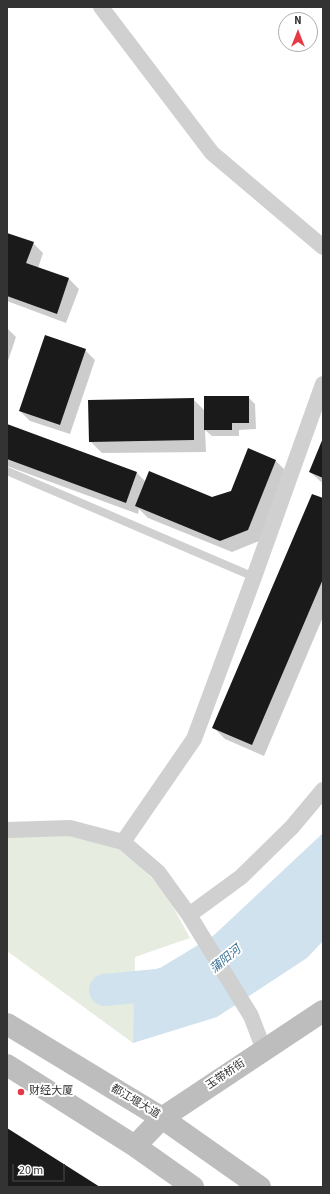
<!DOCTYPE html>
<html>
<head>
<meta charset="utf-8">
<style>
	body { margin:0 }
	#map { position:relative; width:330px; height:1194px; overflow:hidden; background:#fff; font-family:"Source Sans 3",sans-serif }
	canvas { display:block }
	.frame { position:absolute; inset:0; border:8px solid #333; pointer-events:none }
	.north { position:absolute; left:278px; top:12px; width:40px; height:40px; box-sizing:border-box; background:#fff; border:1px solid #adadad; border-radius:50%; rotate:0deg; font-size:11px; font-weight:700; line-height:16px; text-align:center; color:#333 }
	.north::after { content:''; display:block; margin:auto; width:14px; height:18px; background:#e63946; clip-path:polygon(50% 0,100% 100%,50% 72%,0 100%) }
	.scale { position:absolute; left:12px; top:1164px; width:53px; height:18px; box-sizing:border-box; border:2px solid #333; border-top:0; padding-left:5px; font-size:12px; line-height:14px; white-space:nowrap; color:#333; -webkit-text-stroke:3px #fff; paint-order:stroke }
</style>
</head>
<body>
<div id="map">
<canvas width="330" height="1194"></canvas>
<div class="frame"></div>
<div class="north">N</div>
<div class="scale">20 m</div>
</div>
<script>
const ctx = document.querySelector('canvas').getContext('2d');
ctx.lineJoin = 'round';
function fillPath(path, color) {
  ctx.fillStyle = color;
  ctx.fill(path, 'evenodd');
}
function poly(rows) {
  const path = new Path2D();
  for (const r of rows) {
    path.moveTo(r[0], r[1]);
    for (let i = 2; i < r.length; i += 2) path.lineTo(r[i], r[i + 1]);
  }
  return path;
}
function strokePath(path, color, width, dash) {
  ctx.strokeStyle = color;
  ctx.lineWidth = width;
  ctx.lineCap = dash ? 'butt' : 'round';
  ctx.setLineDash(dash || []);
  ctx.stroke(path);
}
function write(font, color, halo, rows, align = 'center') {
  ctx.font = font + ' "Source Sans 3","Noto Sans SC",sans-serif';
  ctx.lineWidth = 4;
  ctx.setLineDash([]);
  ctx.textBaseline = 'middle';
  ctx.strokeStyle = halo;
  ctx.fillStyle = color;
  for (const [text, x, y, turn = 0] of rows) {
    ctx.save();
    ctx.translate(x, y);
    ctx.rotate((+turn || 0) * Math.PI / 180);
    ctx.textAlign = isNaN(turn) ? turn : align;
    if (halo) ctx.strokeText(text, 0, 0);
    ctx.fillText(text, 0, 0);
    ctx.restore();
  }
}
fillPath(poly([
	[70,832,121,849,152,878,172,905,190,938,135,957,133,1043,7,951,7,834]
]), '#e6ecdf');
fillPath(poly([
	[323,833,323,941,307,958,217,1017,133,1043,134,974,160,968,213,936]
]), '#cfe2ee');
fillPath(poly([
	[7,234,33,243,43,253,38,268,69,279,79,289,66,323,7,301],
	[7,328,16,337,7,364],
	[85,350,95,360,70,434,30,421,20,411],
	[248,397,255,404,256,429,239,430,239,436,212,436,205,430,206,452,102,453,90,441,193,399,205,411],
	[7,425,137,473,146,482,212,498,231,492,276,461,287,472,259,541,232,552,148,518,139,509,138,514,7,466],
	[323,440,323,483,320,481,310,472],
	[323,499,323,617,264,756,225,739,213,727]
]), '#0003');
strokePath(poly([
	[105,990,178,983]
]), '#cfe2ee', 32);
fillPath(poly([
	[7,233,34,242,26,263,69,278,57,314,7,296],
	[45,335,86,349,60,425,19,411],
	[204,396,249,396,249,423,232,423,232,430,204,430],
	[194,398,194,440,89,442,88,400],
	[7,424,137,472,126,503,7,459],
	[323,438,323,478,309,472],
	[248,448,276,460,248,530,220,541,135,506,149,471,212,497,231,491],
	[312,494,323,498,323,579,252,745,212,728],
	[7,1128,100,1187,7,1187]
]), '#1a1a1a');
strokePath(poly([
	[7,471,254,577]
]), '#d0d0d0', 8);
strokePath(poly([
	[101,7,212,153,323,247],
	[7,830,70,828,123,842,158,872,189,915,251,1016,264,1050],
	[123,842,194,739,254,577,323,384],
	[189,915,241,877,292,827,323,790]
]), '#d0d0d0', 16);
strokePath(poly([
	[7,1024,162,1118,260,1187],
	[7,1065,135,1146,193,1187],
	[135,1146,162,1118,323,1011]
]), '#bdbdbd', 22);
for (const [x, y, r, color] of [
	[21,1092,4,"#e63946"]
]) {
  const dot = new Path2D();
  dot.arc(x, y, r, 0, 2 * Math.PI);
  ctx.fillStyle = color;
  ctx.fill(dot);
  strokePath(dot, '#fff', 1.5);
}
write('11px', '#333', '#fff', [
	["玉带桥街",226,1075,-34],
	["都江堰大道",135,1102,31]
]);
write('11px', '#333', '#fff', [
	["财经大厦",29,1092]
], 'left');
write('italic 12px', '#3f7597', '#fff', [
	["蒲阳河",226,960,-40]
]);
</script>
</body>
</html>
